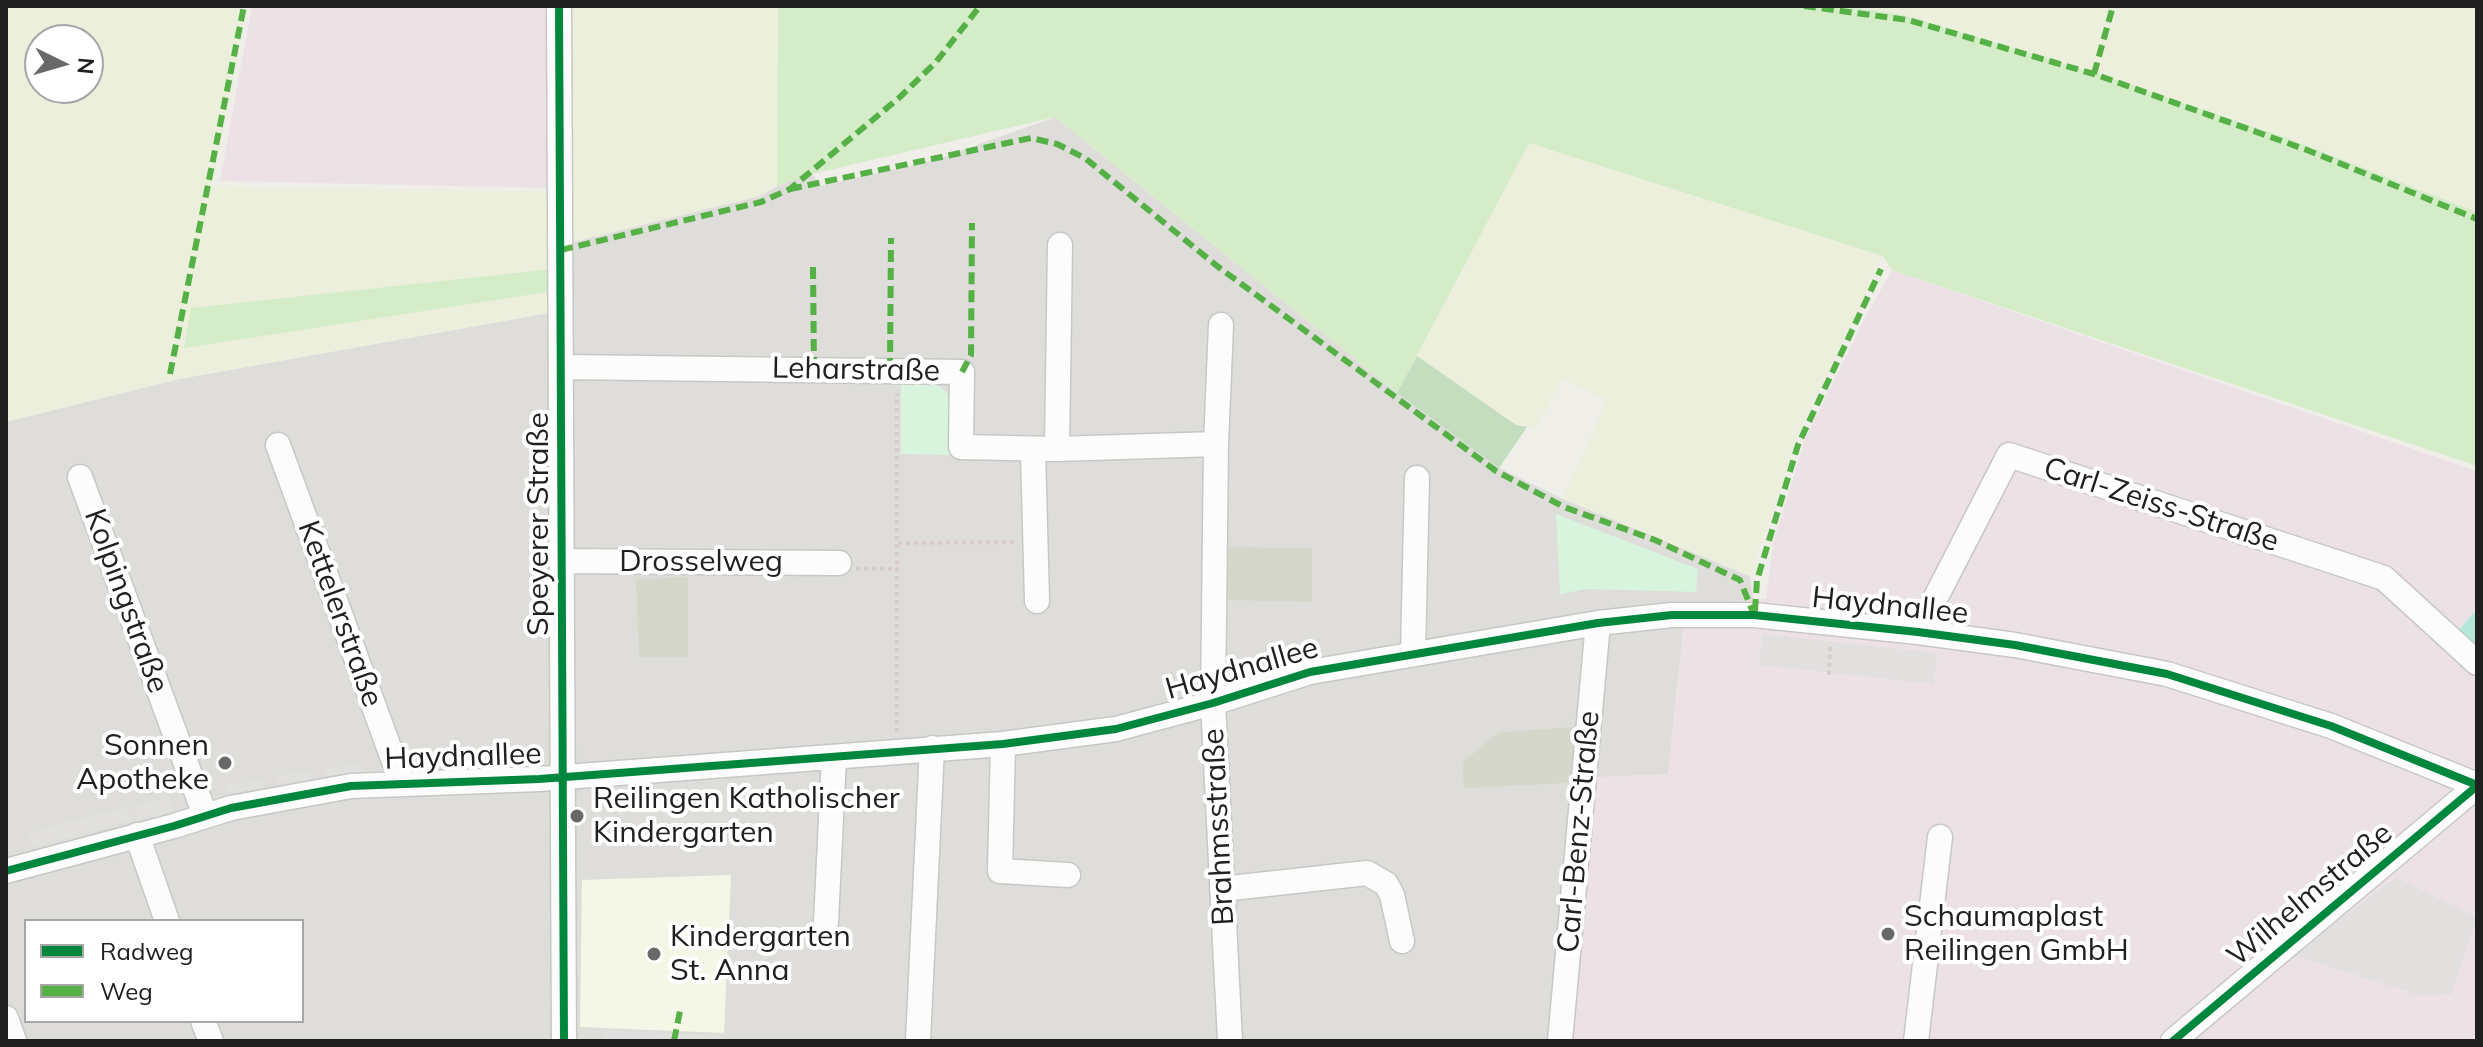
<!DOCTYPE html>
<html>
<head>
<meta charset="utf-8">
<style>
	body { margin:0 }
	#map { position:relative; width:2483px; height:1047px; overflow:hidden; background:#efeee9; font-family:Mulish,sans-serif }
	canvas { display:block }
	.frame { position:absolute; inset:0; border:8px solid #202020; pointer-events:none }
	.legend { position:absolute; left:24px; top:919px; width:280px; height:104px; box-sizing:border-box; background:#fff; border:2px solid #a6a6a6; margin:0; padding:10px 14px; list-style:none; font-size:24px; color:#202020 }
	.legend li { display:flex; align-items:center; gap:16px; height:40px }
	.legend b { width:40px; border:2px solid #a6a6a6 }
	.north { position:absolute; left:24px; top:24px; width:80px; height:80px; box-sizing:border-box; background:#fff; border:2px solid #a6a6a6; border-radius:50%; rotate:95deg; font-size:22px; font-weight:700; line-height:32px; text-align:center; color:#202020 }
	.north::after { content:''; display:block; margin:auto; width:28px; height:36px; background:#686866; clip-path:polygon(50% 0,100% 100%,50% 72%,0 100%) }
</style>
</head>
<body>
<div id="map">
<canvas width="2483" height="1047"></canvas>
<div class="frame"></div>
<ul class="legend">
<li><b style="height:10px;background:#00873e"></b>Radweg</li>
<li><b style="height:10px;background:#55b145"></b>Weg</li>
</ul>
<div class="north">N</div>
</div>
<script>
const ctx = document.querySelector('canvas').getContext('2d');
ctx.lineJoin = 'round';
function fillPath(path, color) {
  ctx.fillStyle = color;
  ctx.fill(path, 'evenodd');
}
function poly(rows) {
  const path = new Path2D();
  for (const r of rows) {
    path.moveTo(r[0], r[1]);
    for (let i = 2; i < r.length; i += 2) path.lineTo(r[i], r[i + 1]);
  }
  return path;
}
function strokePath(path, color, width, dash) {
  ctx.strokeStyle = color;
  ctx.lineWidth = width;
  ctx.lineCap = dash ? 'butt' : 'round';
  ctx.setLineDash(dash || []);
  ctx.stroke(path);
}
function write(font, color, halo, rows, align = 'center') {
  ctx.font = font + ' Mulish,sans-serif';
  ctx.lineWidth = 8;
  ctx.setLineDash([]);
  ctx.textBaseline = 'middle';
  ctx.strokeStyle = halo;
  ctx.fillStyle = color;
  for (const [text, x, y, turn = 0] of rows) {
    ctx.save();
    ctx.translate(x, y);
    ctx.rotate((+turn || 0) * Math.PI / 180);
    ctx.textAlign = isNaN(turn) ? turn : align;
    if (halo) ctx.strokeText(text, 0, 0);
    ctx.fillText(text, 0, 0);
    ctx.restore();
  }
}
fillPath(poly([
	[1055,117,1397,393,1499,468,1563,499,1750,576,1753,600,1686,604,1668,774,1567,1041,6,1041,6,422,179,379,554,312,552,247,760,196,777,186,812,174,821,186,935,160],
	[26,921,302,921,302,1021,26,1021]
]), '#deddda');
fillPath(poly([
	[252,6,546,6,550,188,220,181],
	[1892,270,2477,471,2477,609,2458,631,2477,649,2477,1041,1567,1041,1596,777,1668,774,1686,604,1766,599,1773,543,1806,437,1866,316]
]), '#ece2e6');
fillPath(poly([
	[731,875,724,1033,580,1027,582,880]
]), '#f4f7e5');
fillPath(poly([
	[1228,547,1312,548,1312,602,1228,600],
	[688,577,688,657,639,657,636,579],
	[1575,727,1570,783,1464,788,1462,763,1499,732]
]), '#d6d7cb');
fillPath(poly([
	[6,6,247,6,212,186,551,192,567,6,778,6,777,186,760,196,552,247,553,269,191,308,184,347,554,291,554,312,179,379,6,422],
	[40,40,88,40,88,88,40,88],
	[1845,6,2116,6,2113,21,2118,6,2477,6,2477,212,2284,137,2098,74,1904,15],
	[1529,143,1883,256,1799,433,1750,576,1563,499,1607,400,1563,379,1536,429,1516,425,1417,356]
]), '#ebefdc');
fillPath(poly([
	[778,6,1845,6,1904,15,2098,74,2284,137,2477,212,2477,466,1892,270,1883,256,1529,143,1397,393,1055,117,812,174,777,186],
	[553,269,554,291,184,348,191,308]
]), '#d5ecc9');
fillPath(poly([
	[1417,356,1516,425,1527,427,1499,468,1397,393]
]), '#c4ddbf');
fillPath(poly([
	[930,378,949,395,949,455,901,454,901,379],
	[1556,514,1698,569,1696,592,1586,589,1560,594]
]), '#d8f4dd');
fillPath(poly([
	[2477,609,2477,649,2458,631]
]), '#b5e6da');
fillPath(poly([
	[1762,634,1937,653,1934,684,1759,665],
	[361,765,362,772,326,776,325,769],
	[311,771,312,779,277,783,276,776],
	[261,780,262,787,226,793,225,786],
	[171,797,174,811,138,820,135,807],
	[126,807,130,821,32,847,28,833],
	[2396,877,2477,917,2451,994,2421,996,2294,955],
	[603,1030,724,1036,724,1041,602,1041]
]), '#e1e0de');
const minor = poly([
	[559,6,564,1041],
	[1221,325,1216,444,1213,703,1230,1041],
	[563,367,962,372,961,447,1057,449,1216,444],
	[278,445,402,783],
	[1057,449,1060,245],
	[1033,450,1037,601],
	[80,477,205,815],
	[563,561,839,563],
	[1918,632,2009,455,2384,578,2477,663],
	[1413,653,1417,478],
	[1003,744,1000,871,1068,875],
	[137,835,167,921],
	[6,871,174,826,231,808,351,786,539,779,1003,744,1116,729,1213,703,1310,672,1598,623,1672,615,1754,615,1918,632,2015,645,2167,674,2331,726,2477,785],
	[1222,889,1367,873,1386,884,1392,895,1402,941],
	[826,922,834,757],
	[6,1018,14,1041],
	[203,1021,211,1041],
	[918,1041,932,748],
	[1560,1041,1598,623],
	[1916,1041,1940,837],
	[2173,1041,2477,786]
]);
strokePath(minor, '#c7c7c5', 27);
strokePath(poly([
	[898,543,1017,542],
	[856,569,898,569],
	[1829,675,1830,645],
	[897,732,897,393]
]), '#d8cdc9', 4, [4, 4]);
strokePath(minor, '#fdfcfc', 24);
strokePath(poly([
	[1804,6,1908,20,2094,74,2307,150,2477,219],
	[2094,74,2113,6],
	[790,189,1031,138,1057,144,1085,158,1217,266,1496,471,1564,507,1655,540,1740,580,1754,615],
	[561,250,761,202,790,189,900,97,936,62,980,6],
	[813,267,814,370],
	[890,370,891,238],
	[962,372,971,355,972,223],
	[170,374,244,6],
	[1755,611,1757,580,1798,445,1881,269],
	[674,1041,680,1011]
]), '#55b145', 6, [12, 6]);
strokePath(poly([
	[559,6,564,1041],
	[6,871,174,826,231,808,351,786,539,779,1003,744,1116,729,1213,703,1310,672,1598,623,1672,615,1754,615,1918,632,2015,645,2167,674,2331,726,2477,785],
	[2173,1041,2477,786]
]), '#00873e', 8);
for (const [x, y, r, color] of [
	[225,763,8,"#686866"],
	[577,816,8,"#686866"],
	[1888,934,8,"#686866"],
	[654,954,8,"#686866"]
]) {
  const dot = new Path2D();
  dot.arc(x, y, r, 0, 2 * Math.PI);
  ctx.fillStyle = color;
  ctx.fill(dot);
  strokePath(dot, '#fff', 3);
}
write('30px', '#202020', '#fff', [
	["Leharstraße",856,370,1],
	["Carl-Zeiss-Straße",2161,505,18],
	["Speyerer Straße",539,524,-90],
	["Drosselweg",701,562],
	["Kolpingstraße",126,601,70],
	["Haydnallee",1890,606,6],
	["Kettelerstraße",340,614,70],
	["Haydnallee",1242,669,-16],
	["Haydnallee",463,757,-2],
	["Brahmsstraße",1219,827,-93],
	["Carl-Benz-Straße",1579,832,-85],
	["Wilhelmstraße",2310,895,-40]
]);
write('30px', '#202020', '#fff', [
	["Sonnen",209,746,"right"],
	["Apotheke",209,780,"right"],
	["Reilingen Katholischer",593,799],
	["Kindergarten",593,833],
	["Schaumaplast",1904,917],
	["Reilingen GmbH",1904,951],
	["Kindergarten",670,937],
	["St. Anna",670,971]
], 'left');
</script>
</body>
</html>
